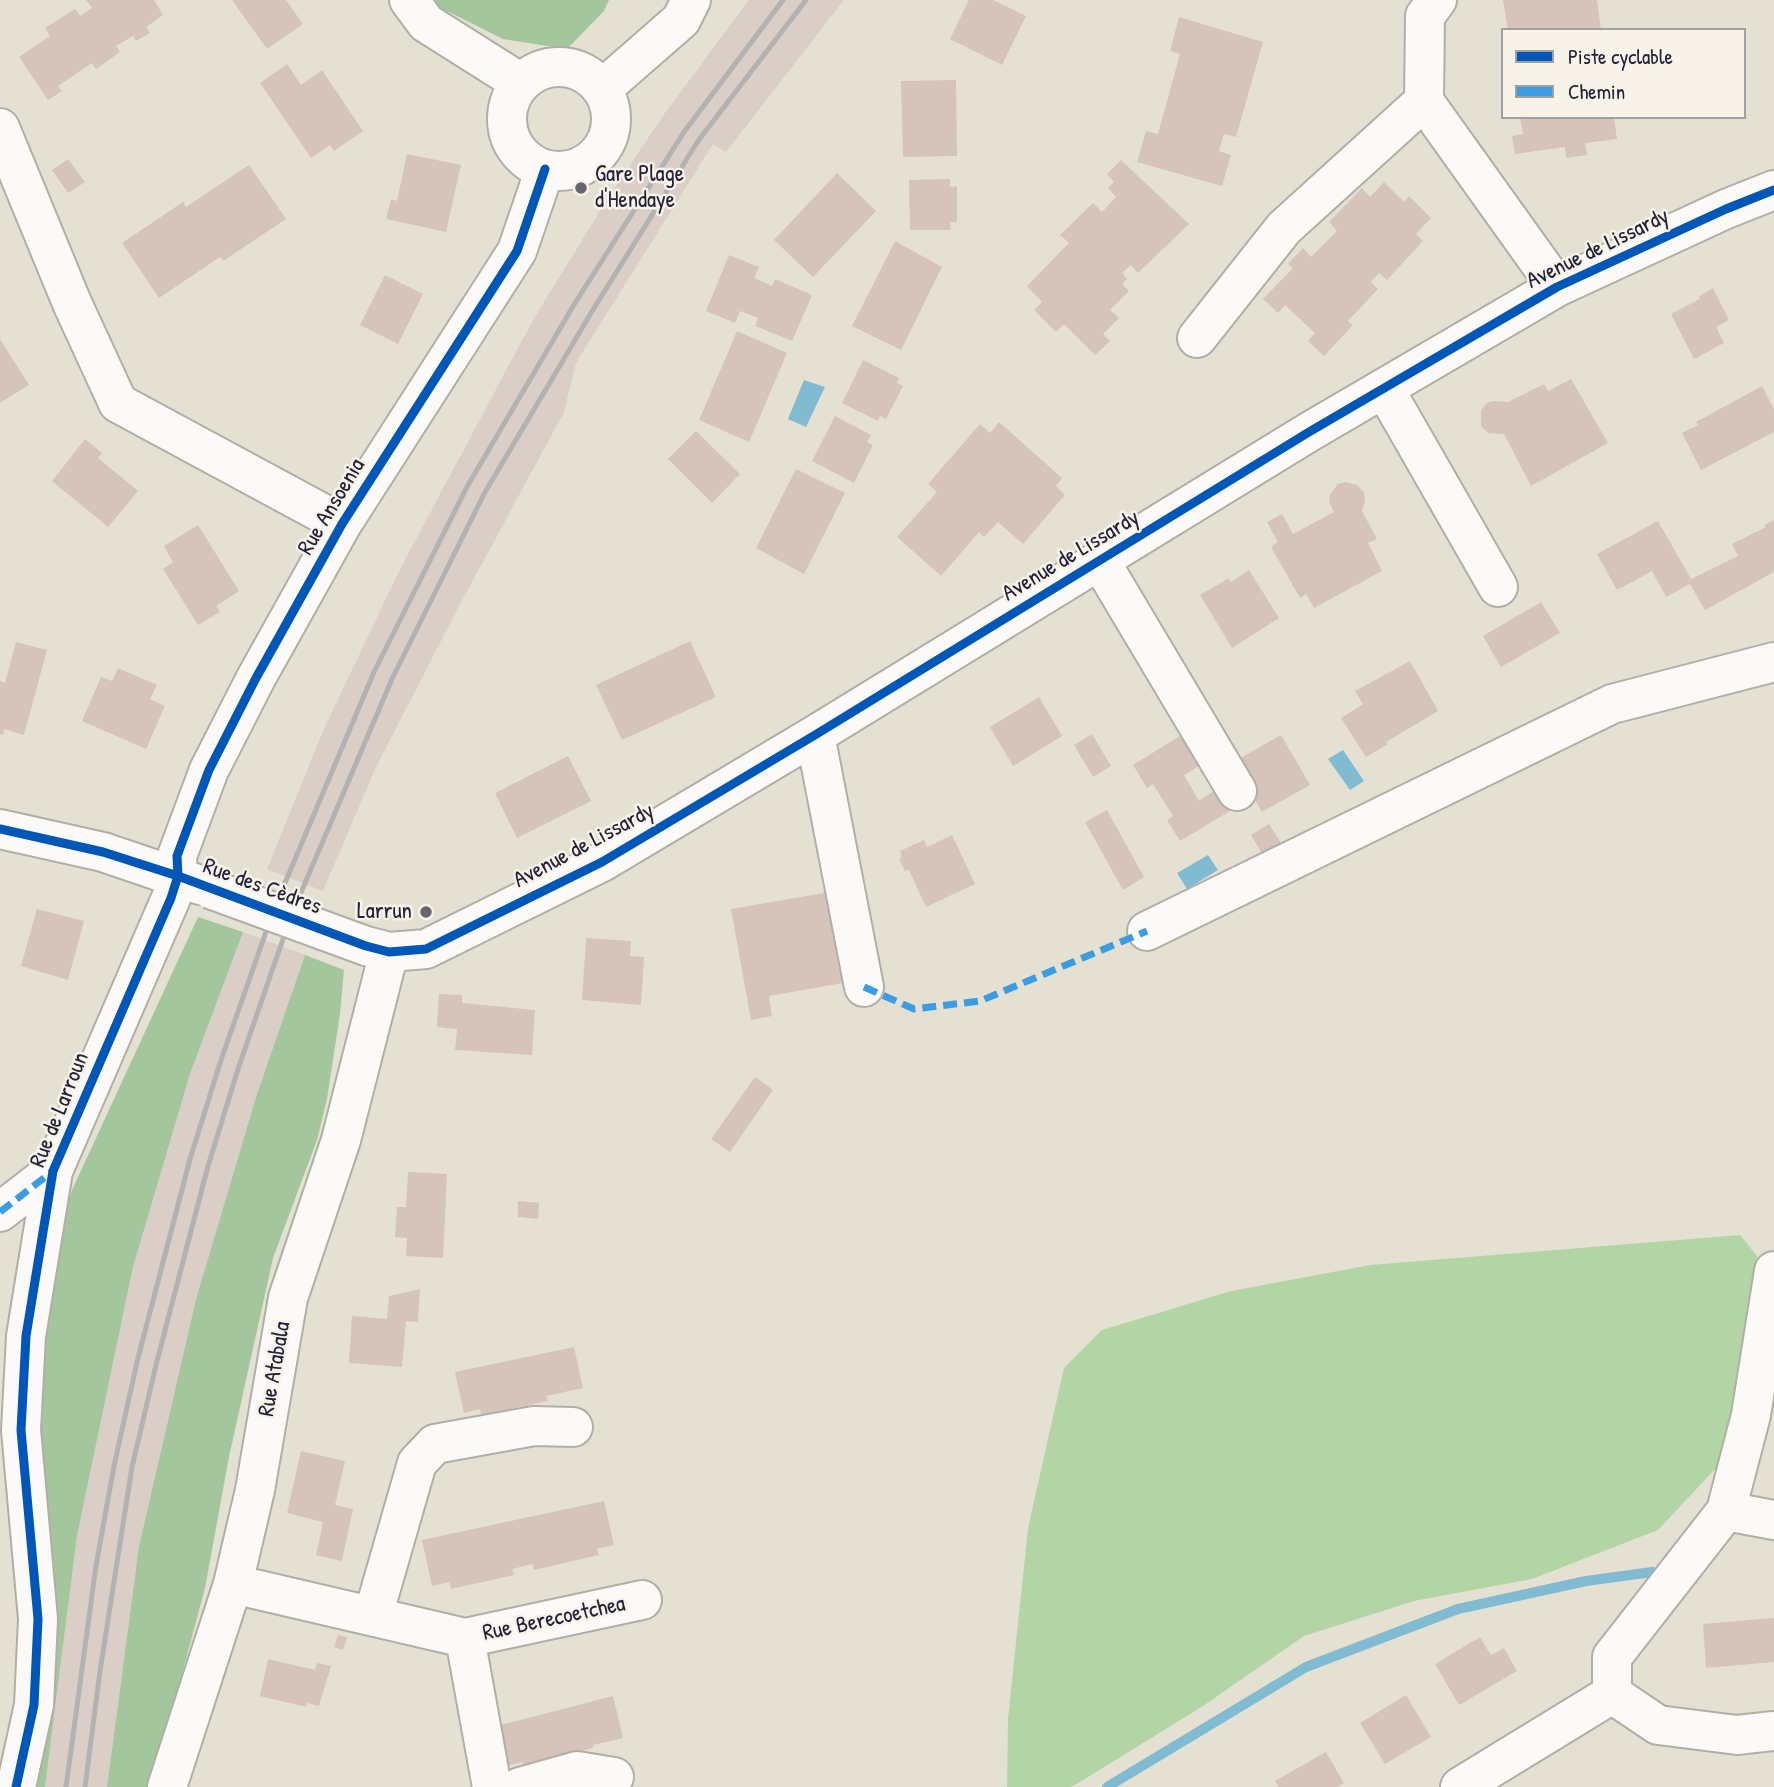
<!DOCTYPE html>
<html>
<head>
<meta charset="utf-8">
<style>
	body { margin:0 }
	#map { position:relative; width:1774px; height:1787px; overflow:hidden; background:#e5e1d2; font-family:"Patrick Hand",sans-serif }
	canvas { display:block }
	.legend { position:absolute; left:1501px; top:28px; width:245px; height:91px; box-sizing:border-box; background:#f7f3e8; border:2px solid #a29fa3; margin:0; padding:9px 12px; list-style:none; font-size:21px; color:#22223b }
	.legend li { display:flex; align-items:center; gap:14px; height:35px }
	.legend b { width:35px; border:2px solid #a29fa3 }
</style>
</head>
<body>
<div id="map">
<canvas width="1774" height="1787"></canvas>
<ul class="legend">
<li><b style="height:9px;background:#0057b8"></b>Piste cyclable</li>
<li><b style="height:9px;background:#3c9ce2"></b>Chemin</li>
</ul>
</div>
<script>
const ctx = document.querySelector('canvas').getContext('2d');
ctx.lineJoin = 'round';
function fillPath(path, color) {
  ctx.fillStyle = color;
  ctx.fill(path, 'evenodd');
}
function poly(rows) {
  const path = new Path2D();
  for (const r of rows) {
    if (r.length === 3) {
      path.moveTo(r[0] + r[2], r[1]);
      path.arc(r[0], r[1], r[2], 0, 2 * Math.PI);
      continue;
    }
    path.moveTo(r[0], r[1]);
    for (let i = 2; i < r.length; i += 2) path.lineTo(r[i], r[i + 1]);
  }
  return path;
}
function strokePath(path, color, width, dash) {
  ctx.strokeStyle = color;
  ctx.lineWidth = width;
  ctx.lineCap = dash ? 'butt' : 'round';
  ctx.setLineDash(dash || []);
  ctx.stroke(path);
}
function write(font, color, halo, rows, align = 'center') {
  ctx.font = font + ' "Patrick Hand",sans-serif';
  ctx.lineWidth = 5;
  ctx.setLineDash([]);
  ctx.textBaseline = 'middle';
  ctx.strokeStyle = halo;
  ctx.fillStyle = color;
  for (const [text, x, y, turn = 0] of rows) {
    ctx.save();
    ctx.translate(x, y);
    ctx.rotate((+turn || 0) * Math.PI / 180);
    ctx.textAlign = isNaN(turn) ? turn : align;
    if (halo) ctx.strokeText(text, 0, 0);
    ctx.fillText(text, 0, 0);
    ctx.restore();
  }
}
fillPath(poly([
	[749,0,844,0,726,152,713,144,576,363,564,412,458,608,376,767,323,891,267,869,323,731,399,571,533,320,611,193,665,113],
	[243,932,305,955,256,1097,196,1299,139,1546,107,1787,45,1787,77,1536,133,1267,190,1074]
]), '#dacec6');
fillPath(poly([
	[1740,1235,1757,1256,1738,1379,1718,1466,1658,1530,1532,1579,1414,1601,1304,1636,1203,1706,1080,1782,1071,1787,1007,1787,1008,1719,1028,1528,1064,1368,1102,1330,1231,1291,1370,1265]
]), '#b3d5a6');
fillPath(poly([
	[391,0,609,0,604,11,567,49,503,39,449,12],
	[198,917,243,932,190,1074,133,1267,77,1536,45,1787,16,1787,26,1336,72,1190],
	[305,955,344,970,340,1014,327,1099,317,1140,273,1258,229,1457,205,1588,178,1689,146,1787,107,1787,139,1546,196,1299,256,1097]
]), '#a4c69c');
fillPath(poly([
	[804,380,825,387,806,427,788,419],
	[1343,750,1364,781,1350,790,1328,759],
	[1208,855,1218,870,1187,889,1177,873]
]), '#80bbd2');
strokePath(poly([
	[1107,1787,1306,1667,1458,1609,1586,1581,1652,1572]
]), '#80bbd2', 10);
fillPath(poly([
	[86,0,154,0,163,15,146,27,150,33,136,41,133,36,116,46,120,52,96,69,92,63,58,86,62,91,48,100,19,57,50,36,45,28,75,9,80,16,92,8],
	[232,0,286,0,303,24,267,49],
	[969,0,993,0,1026,16,1002,65,950,39],
	[1503,0,1597,0,1601,30,1508,30],
	[1179,17,1263,42,1236,137,1224,134,1219,151,1231,155,1222,186,1137,162,1146,131,1158,134,1180,54,1170,51],
	[287,64,301,85,322,70,363,131,334,151,330,145,311,158,260,83],
	[956,80,957,156,903,157,901,81],
	[1520,117,1614,117,1617,139,1585,143,1587,155,1566,158,1565,147,1515,154,1512,136,1523,134],
	[407,154,461,165,446,232,386,219,391,199,397,201],
	[68,159,85,182,68,193,52,170],
	[1121,160,1189,224,1138,273,1131,265,1122,273,1127,279,1122,284,1129,291,1110,310,1119,318,1103,334,1110,341,1095,355,1064,324,1056,332,1034,310,1042,302,1027,286,1069,243,1060,235,1093,203,1102,212,1116,197,1108,188,1114,182,1107,174],
	[249,165,286,219,223,261,220,257,159,298,122,243,183,202,186,207],
	[837,173,876,211,813,277,774,240],
	[950,179,950,187,957,186,957,222,950,222,951,230,910,230,909,180],
	[1384,182,1404,202,1409,196,1431,218,1416,234,1423,241,1387,280,1379,273,1371,282,1378,289,1348,321,1353,325,1324,356,1308,341,1315,333,1285,305,1278,313,1263,299,1293,268,1288,264,1303,248,1311,257,1337,231,1329,222,1362,188,1370,197],
	[895,241,942,267,901,350,852,326],
	[729,255,759,267,754,278,772,286,775,279,812,295,792,341,755,326,758,318,740,311,735,323,706,311],
	[385,275,423,294,398,344,360,325],
	[1713,288,1729,320,1716,327,1724,343,1694,359,1671,314,1700,299,1699,296],
	[737,331,787,353,749,442,699,420],
	[0,339,29,385,0,403],
	[863,360,899,378,897,383,903,386,886,419,880,416,878,421,842,403],
	[1571,379,1608,443,1531,486,1504,434,1488,433,1481,426,1481,410,1487,403,1494,401,1508,402,1544,384,1548,391],
	[1762,386,1774,409,1774,432,1701,470,1682,433,1698,425,1696,422],
	[835,416,871,435,867,442,873,445,854,483,812,461],
	[999,422,1062,478,1056,486,1065,495,1023,544,998,522,984,537,979,532,941,576,897,537,937,492,928,484,980,424,990,433],
	[696,431,740,474,712,503,668,459],
	[85,439,102,453,98,458,138,491,108,527,52,481],
	[796,469,845,493,804,574,756,548],
	[1346,482,1357,485,1364,492,1365,501,1362,511,1377,539,1368,543,1382,571,1314,608,1306,594,1300,598,1271,547,1278,542,1267,522,1282,514,1293,534,1334,512,1329,502,1330,495,1338,484],
	[1774,520,1774,572,1705,610,1690,584,1666,597,1652,571,1617,590,1597,554,1658,521,1691,579,1738,556,1732,544,1766,527,1764,525],
	[198,525,239,591,216,606,220,612,198,625,163,569,173,562,164,546],
	[1249,570,1279,618,1232,648,1200,595,1229,578,1231,582],
	[1541,602,1560,633,1501,667,1483,636],
	[690,641,716,697,622,740,596,685],
	[16,642,47,650,24,735,4,729,3,735,0,734,0,681,5,683],
	[1410,661,1438,711,1386,742,1388,744,1366,757,1341,718,1363,704,1355,691],
	[118,668,157,685,150,699,165,706,146,749,82,721,101,677,112,681],
	[1039,697,1062,736,1013,766,990,727],
	[1092,734,1111,766,1093,777,1074,745],
	[1183,734,1206,762,1184,775,1199,801,1217,789,1230,811,1180,841,1167,820,1173,816,1153,784,1147,788,1133,765],
	[1281,735,1310,785,1262,812,1233,762],
	[568,756,591,801,517,838,495,793],
	[1107,810,1144,877,1123,890,1085,822],
	[1269,824,1291,859,1270,867,1251,835],
	[952,835,975,884,926,907,909,870,905,871,899,859,902,857,900,851,924,840,927,847],
	[832,887,828,895,843,983,769,996,772,1016,751,1020,731,909,824,893,824,888],
	[37,909,84,921,68,980,21,966],
	[586,938,631,941,630,956,644,957,641,1005,582,1000],
	[439,994,462,995,462,1003,535,1010,532,1055,455,1050,457,1029,437,1027],
	[755,1077,773,1090,730,1152,711,1139],
	[408,1172,447,1174,443,1258,406,1256,407,1238,395,1237,397,1207,406,1207],
	[518,1201,539,1203,538,1219,518,1217],
	[420,1289,418,1322,406,1321,402,1367,349,1363,352,1316,387,1319,389,1296],
	[574,1347,583,1388,546,1396,548,1401,481,1415,480,1409,464,1413,455,1372],
	[301,1451,345,1461,335,1505,353,1509,342,1561,316,1555,323,1522,287,1513],
	[604,1501,614,1545,597,1549,599,1555,534,1570,533,1564,512,1569,514,1575,451,1589,449,1582,432,1586,422,1540],
	[1774,1618,1774,1662,1706,1668,1703,1624],
	[338,1635,347,1637,343,1650,334,1647],
	[1480,1637,1491,1655,1504,1648,1517,1671,1459,1705,1435,1664],
	[268,1659,315,1670,317,1663,331,1666,319,1706,307,1703,307,1707,260,1696],
	[1406,1695,1431,1737,1385,1764,1360,1723],
	[613,1696,623,1738,593,1745,593,1748,523,1766,522,1762,507,1766,497,1726],
	[1326,1752,1344,1783,1338,1787,1278,1787,1275,1781]
]), '#d6c3ba');
const minor = poly([
	[409,0,426,23,521,83],
	[1437,0,1425,16,1424,101,1557,287],
	[559,119,52],
	[602,89,681,20,691,0],
	[0,128,72,303,118,403,342,524],
	[1197,338,1284,228,1424,101],
	[1384,388,1498,587],
	[1100,561,1237,791],
	[815,735,864,987],
	[0,829,103,852,200,885],
	[1147,931,1612,704,1774,662],
	[366,946,389,952,426,949,602,862,815,735,1309,432,1557,287,1726,209,1774,190],
	[0,1212,53,1171],
	[1726,1511,1774,1520],
	[233,1584,465,1638,642,1600],
	[373,1616,417,1463,435,1444,534,1426,573,1427],
	[465,1638,492,1787],
	[1612,1694,1612,1657,1726,1511,1751,1415,1774,1271],
	[16,1787,34,1705,38,1619,21,1430,26,1336,53,1171,171,898,178,876,177,856,209,770,256,678,342,524,517,251,545,169],
	[167,1787,233,1584,255,1490,288,1298,341,1140,389,952],
	[520,1787,577,1771,614,1777],
	[1460,1787,1612,1694,1658,1725,1737,1735,1774,1731]
]);
strokePath(minor, '#b1aea7', 42);
strokePath(minor, '#fbfaf8', 38);
strokePath(poly([
	[66,1787,96,1566,114,1466,138,1358,190,1159,221,1060,274,909,374,672,468,485,575,303,684,132,783,0],
	[85,1787,100,1671,132,1467,157,1361,208,1166,239,1066,291,916,392,679,484,494,591,313,698,141,806,0]
]), '#b3b2b3', 5);
const minorBridge = poly([
	[210,889,366,946]
]);
strokePath(minorBridge, '#b1aea7', 42, []);
strokePath(minorBridge, '#fbfaf8', 38);
strokePath(poly([
	[864,987,914,1009,980,1001,1147,931],
	[0,1212,53,1171]
]), '#3c9ce2', 7, [14, 7]);
strokePath(poly([
	[0,829,103,852,178,876,366,946,389,952,426,949,602,862,815,735,1309,432,1557,287,1726,209,1774,190],
	[16,1787,34,1705,38,1619,21,1430,26,1336,53,1171,171,898,178,876,177,856,209,770,256,678,342,524,517,251,545,169]
]), '#0057b8', 9);
for (const [x, y, r, color] of [
	[581,188,7,"#666570"],
	[426,912,7,"#666570"]
]) {
  const dot = new Path2D();
  dot.arc(x, y, r, 0, 2 * Math.PI);
  ctx.fillStyle = color;
  ctx.fill(dot);
  strokePath(dot, '#f7f3e8', 2.5);
}
write('23px', '#22223b', '#f7f3e8', [
	["Gare Plage",595,175],
	["d'Hendaye",595,201],
	["Larrun",412,912,"right"]
], 'left');
write('23px', '#22223b', '#f7f3e8', [
	["Avenue de Lissardy",1598,249,-26],
	["Rue Ansoenia",332,507,-59],
	["Avenue de Lissardy",1071,556,-31],
	["Avenue de Lissardy",584,846,-28],
	["Rue des Cèdres",262,887,20],
	["Rue de Larroun",60,1110,-68],
	["Rue Atabala",275,1369,-80],
	["Rue Berecoetchea",554,1619,-12]
]);
</script>
</body>
</html>
